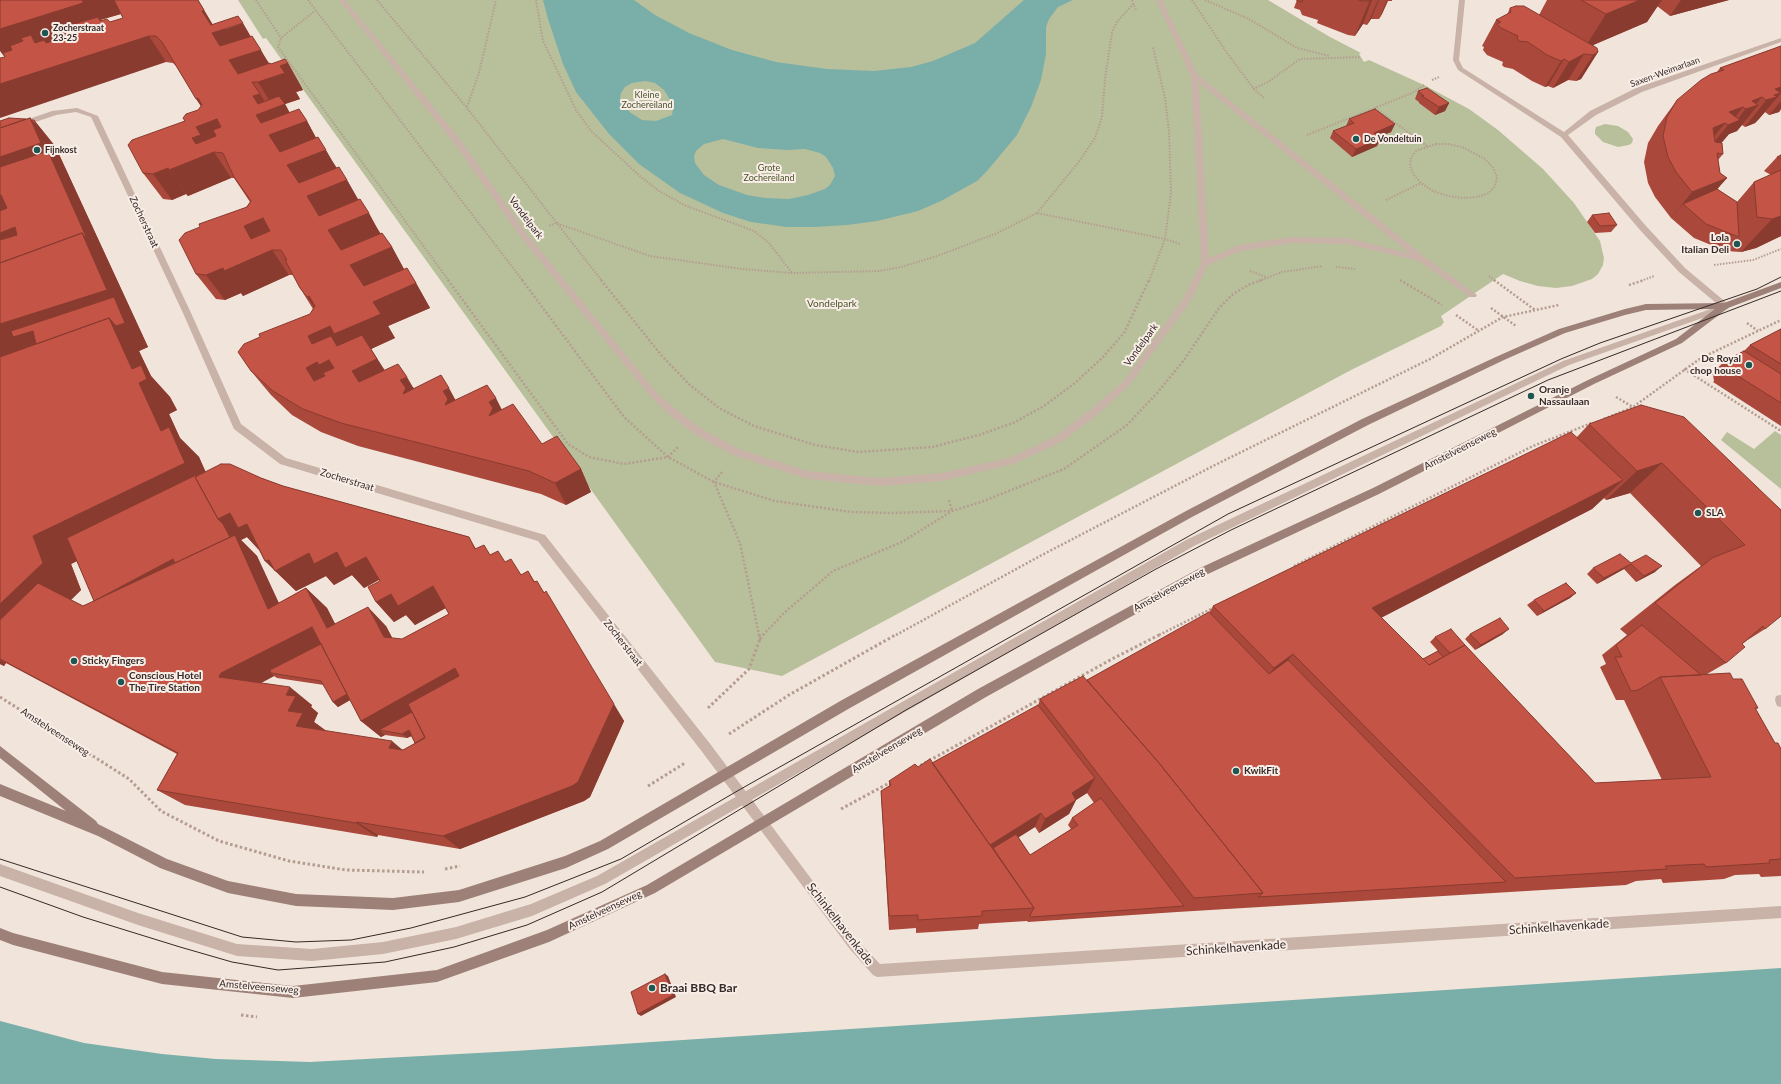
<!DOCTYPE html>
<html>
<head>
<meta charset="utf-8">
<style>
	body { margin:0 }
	canvas { display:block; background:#f1e4da }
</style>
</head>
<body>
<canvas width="1781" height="1084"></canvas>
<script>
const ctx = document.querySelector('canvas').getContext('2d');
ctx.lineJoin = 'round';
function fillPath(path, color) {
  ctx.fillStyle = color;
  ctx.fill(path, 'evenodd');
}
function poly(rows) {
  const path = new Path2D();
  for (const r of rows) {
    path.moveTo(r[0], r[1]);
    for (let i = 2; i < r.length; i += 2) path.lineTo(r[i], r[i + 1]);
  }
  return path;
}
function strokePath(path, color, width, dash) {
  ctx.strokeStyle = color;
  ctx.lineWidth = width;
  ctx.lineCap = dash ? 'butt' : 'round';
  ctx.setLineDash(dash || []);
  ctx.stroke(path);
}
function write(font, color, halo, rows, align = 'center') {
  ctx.font = font + ' Lato,sans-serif';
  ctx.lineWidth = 4;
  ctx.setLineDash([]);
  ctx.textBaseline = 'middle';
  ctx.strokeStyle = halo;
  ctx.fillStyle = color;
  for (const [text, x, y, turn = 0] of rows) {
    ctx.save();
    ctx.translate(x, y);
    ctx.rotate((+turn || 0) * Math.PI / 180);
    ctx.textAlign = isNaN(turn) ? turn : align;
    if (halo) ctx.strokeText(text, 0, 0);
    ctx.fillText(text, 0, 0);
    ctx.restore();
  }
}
fillPath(poly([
	[238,0,1268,0,1330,37,1361,53,1359,54,1364,62,1369,60,1424,85,1469,109,1498,130,1543,169,1574,203,1600,241,1604,258,1603,265,1598,274,1592,279,1572,286,1556,288,1538,286,1520,281,1503,274,1441,316,1444,322,1441,326,1351,370,782,676,715,662,266,38,263,39],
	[1605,124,1618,126,1628,132,1633,139,1632,143,1629,145,1618,147,1603,142,1595,134,1595,131,1596,127],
	[1775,431,1781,435,1781,489,1721,440,1727,432,1754,449]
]), '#b8c09b');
fillPath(poly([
	[543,0,634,0,655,15,689,33,732,50,776,62,827,69,874,71,911,67,933,61,975,43,1024,0,1073,0,1058,7,1049,19,1046,27,1046,54,1041,80,1031,107,1017,135,987,171,977,181,941,201,918,211,877,221,847,225,814,227,787,227,751,222,723,213,680,193,639,164,609,134,576,92,563,64,548,19],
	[645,81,655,83,664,90,669,98,673,108,672,115,656,121,642,120,631,113,624,106,620,99,621,93,625,87,632,83],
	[723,139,758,148,787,150,805,149,820,153,826,157,833,168,835,176,830,185,825,189,808,195,789,199,765,198,747,195,719,185,704,175,695,163,694,156,696,151,704,144],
	[1781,968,1781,1084,0,1084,0,1021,84,1043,162,1054,216,1059,310,1062,515,1051]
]), '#7aaea9');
strokePath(poly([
	[256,0,281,38],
	[308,0,523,281],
	[377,0,467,108,602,281],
	[536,0,543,41,576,110,591,131,641,177,659,191,684,205,754,231,769,243,792,273],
	[1132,0,1136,10],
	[1192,0,1227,53,1254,89,1264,98],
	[1205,0,1249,19,1297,48,1330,56],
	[316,10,281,38,278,47,449,281],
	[1432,80,1439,77],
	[1253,89,1268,82,1300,59,1361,57],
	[467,107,479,73,496,0],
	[1375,108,1427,146],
	[1307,135,1412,93,1424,85],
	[1436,144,1448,144,1462,147,1485,159,1493,168,1497,177,1495,186,1489,193,1477,197,1463,198,1448,196,1433,191,1421,183,1414,175,1410,166,1411,158,1416,151,1436,144],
	[1386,200,1421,183],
	[1037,213,1078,163,1095,138,1102,117,1105,79,1112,32,1117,22,1134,3],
	[549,226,556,223,650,256,742,269,792,273,879,271,901,267,937,256,995,234,1037,213,1165,239,1180,244],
	[1714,265,1753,260,1781,249],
	[1336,267,1355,269],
	[1250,271,1266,277],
	[1489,276,1495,281],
	[1149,281,1165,239,1171,193,1169,132,1165,98,1153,47],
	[1259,281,1282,272,1323,266],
	[1641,281,1654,276]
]), '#b59c91', 2, [1.5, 1.5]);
strokePath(poly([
	[448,280,568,444,589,457,624,464,668,457,679,446],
	[522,280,624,417,668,457,714,482,775,501,851,512,891,513,952,511,981,502,1064,469,1127,425,1158,392,1184,360,1219,308,1233,294,1248,285,1262,280],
	[601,280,662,356,690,385,719,408,754,426,815,445,858,452,932,447,979,435,1013,423,1044,406,1075,383,1102,358,1124,333,1149,280],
	[1400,280,1442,305],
	[1494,280,1535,310],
	[1629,285,1644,280],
	[1491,308,1516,326],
	[1456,315,1479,331],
	[1747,323,1758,331],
	[1684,369,1781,431],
	[1616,397,1633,407],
	[1604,419,1633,407,1701,358,1781,320],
	[722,472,714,482,740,543,759,635],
	[949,500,952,511],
	[1294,566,1533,446,1592,423],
	[763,635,784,613,833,571,902,542,952,511],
	[896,635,1040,556,1215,465,1430,359,1503,317,1559,305],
	[1159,635,1213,608]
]), '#b59c91', 2.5, [2, 2]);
strokePath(poly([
	[759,634,760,639,764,634],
	[0,697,129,779,161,811,219,841,289,861,346,870,424,872],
	[708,708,749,669,760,639],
	[729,734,789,695,897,634],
	[916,768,1112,659,1161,634],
	[648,786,685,763],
	[841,809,891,782],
	[445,869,460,866],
	[241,1015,257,1017]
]), '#b59c91', 3, [2.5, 2.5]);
fillPath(poly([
	[1725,304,1729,307,1728,309,1569,365,1194,546,605,884,532,916,456,939,383,954,312,961,237,956,138,925,0,876,0,864,138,913,237,944,312,949,383,942,456,927,531,904,597,876,1186,540,1563,361,1725,304]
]), '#c9b2a7');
fillPath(poly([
	[339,0,345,0,460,139,528,235,657,393,678,411,702,429,739,449,807,471,881,478,942,473,1012,457,1057,435,1091,409,1122,383,1183,299,1201,263,1191,76,1156,0,1162,0,1198,75,1425,257,1477,295,1476,297,1470,297,1419,261,1347,244,1291,243,1241,251,1208,265,1190,302,1128,387,1097,415,1063,441,1014,464,942,481,881,486,807,479,733,455,696,435,672,417,651,397,522,239,454,143,339,0],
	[1199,83,1409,253,1347,238,1291,237,1239,245,1209,258,1199,83],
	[1459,0,1465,0,1459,60,1463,68,1564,132,1590,111,1636,88,1781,38,1781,42,1642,92,1596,115,1568,135,1646,226,1685,268,1728,304,1729,306,1728,308,1722,308,1679,272,1640,230,1561,137,1458,70,1453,60,1459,0],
	[77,108,98,116,191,313,241,424,286,458,545,535,711,745,857,940,880,964,1781,906,1781,918,877,977,873,975,849,948,703,753,538,541,280,464,234,429,183,313,91,117,76,112,56,115,0,134,0,129,52,111,77,108],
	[1780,695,1781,695,1781,707,1777,706,1775,700,1776,696,1780,695]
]), '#c9b2a7');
fillPath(poly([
	[1781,282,1781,288,1728,308,1682,343,1594,384,1379,494,1208,574,986,697,655,893,549,942,437,982,293,998,162,984,13,945,0,940,0,928,13,933,162,972,293,986,437,970,547,930,647,885,978,689,1200,568,1373,488,1588,380,1676,339,1715,309,1646,310,1625,315,1565,333,1504,360,1368,425,1192,517,850,708,608,849,566,868,459,902,393,910,296,906,228,893,160,868,98,836,0,796,0,784,66,811,0,758,0,746,96,821,98,824,167,859,228,881,296,894,393,898,459,890,565,856,600,841,842,700,1186,511,1362,419,1498,356,1559,329,1625,309,1646,304,1724,303,1781,282]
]), '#9d8178');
strokePath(poly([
	[0,859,242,937,296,942,351,940,411,928,525,897,621,859,739,790,1228,514,1561,359,1600,343,1757,289,1781,277],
	[0,887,83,917,180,947,232,962,278,970,385,962,454,947,527,925,602,892,906,710,1156,569,1231,530,1548,380,1781,291]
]), '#352a27', 1);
fillPath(poly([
	[0,0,198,0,213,25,250,36,269,63,271,64,288,63,303,90,296,92,300,99,285,104,289,112,307,121,316,138,337,168,347,180,358,200,381,234,392,247,404,269,416,283,430,308,388,326,395,338,371,349,384,370,414,388,456,400,502,409,542,444,581,469,591,492,566,505,541,494,358,446,321,432,292,415,271,395,251,371,260,337,310,314,313,309,300,288,293,275,289,275,243,296,241,293,225,300,216,299,196,274,250,202,234,178,231,178,188,196,186,194,172,200,163,199,143,173,185,121,198,110,201,106,176,66,173,63,166,62,5,57],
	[121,14,123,18,110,22,100,20],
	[1297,0,1392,0,1392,1,1388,1,1382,14,1379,19,1371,19,1367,25,1363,24,1355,36,1348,35,1317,23,1318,20,1302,15,1300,10,1294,8],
	[1547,0,1729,0,1670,16,1657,6,1647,22,1593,45,1598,52,1581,79,1576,81,1568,80,1553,88,1548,86,1545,87,1532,81,1513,69,1504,67,1502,65,1503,62,1487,55,1483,50,1484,47,1482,46,1496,20,1507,15,1510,8,1539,15],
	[1781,46,1781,109,1779,112,1769,115,1765,112,1755,123,1745,127,1742,125,1737,131,1729,134,1721,143,1723,154,1718,160,1720,173,1727,178,1717,189,1737,202,1754,182,1771,175,1764,171,1777,157,1781,155,1781,236,1756,248,1741,252,1726,251,1694,238,1671,218,1655,197,1648,183,1644,162,1648,143,1658,126,1677,100,1717,72,1720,68],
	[1418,91,1449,103,1445,111,1435,115,1419,103,1419,102,1415,99],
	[30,118,31,120,34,120,55,146,148,347,139,351,151,376,170,397,177,410,169,414,180,438,199,457,205,472,261,478,283,486,469,537,476,549,505,562,522,575,528,571,535,582,544,592,624,721,590,797,584,801,460,849,378,835,377,837,185,805,157,790,177,754,6,663,4,666,0,664,0,121,26,119],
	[247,537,259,550,265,561,296,591,326,576,334,585,352,575,364,588,379,580,380,581,376,602,394,622,406,615,415,625,446,608,449,614,402,639,392,638,386,626,335,624,327,608,306,588,279,603,257,556,241,540],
	[77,561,94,601,83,606,71,600,81,590,71,564],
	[274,676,277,678,324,685,333,702,338,707,350,700,361,721,381,737,385,735,407,738,411,736,415,743,403,750,325,731,325,730,314,722,318,713,311,707,312,705,261,683],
	[1349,119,1395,124,1391,132,1378,137,1377,146,1352,157,1330,138,1333,131,1346,126],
	[1592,215,1617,225,1611,232,1595,233,1587,222],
	[1781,329,1781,426,1713,382,1714,381,1713,375,1711,374,1725,361,1744,351,1750,345],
	[1589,424,1781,510,1765,629,1746,641,1742,644,1726,663,1707,674,1733,679,1758,708,1756,709,1775,743,1781,749,1781,876,1761,877,1759,874,1735,875,1724,879,1663,883,1661,879,1636,881,1626,885,1177,912,1028,922,1027,921,979,924,978,929,916,933,916,928,889,930,882,810,881,791,889,786,889,781,918,767,932,763,1038,706,1040,699,1087,680,1209,613,1213,606,1577,437],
	[1630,493,1701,566,1675,585,1620,629,1627,635,1602,655,1606,664,1600,667,1616,700,1624,700,1662,780,1595,783,1465,645,1435,637,1430,642,1438,651,1423,659,1381,617,1592,509,1604,498,1606,500],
	[1087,793,1094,803,1072,818,1068,825,1071,829,1030,855,1018,837,1035,827,1039,833,1069,814,1076,800],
	[1631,563,1655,572,1636,582,1624,569,1597,584,1587,574,1593,568],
	[1576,593,1570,598,1537,616,1527,605,1534,600],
	[1470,634,1503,634,1475,650,1465,639]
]), '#a9483b');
fillPath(poly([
	[82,0,116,0,124,13,100,20,116,43,149,36,166,62,0,118,0,84,7,60,0,51,0,29],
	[1370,0,1372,0,1363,24,1355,36],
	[1378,0,1379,0,1371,19,1367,25],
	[1387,0,1388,0,1382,14,1379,19],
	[1640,0,1662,0,1647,22,1584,49,1606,14],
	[1681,0,1729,0,1670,16],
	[204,10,217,32,243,23,258,49,228,60,212,33,202,11],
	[261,50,276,76,252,82,245,87,229,60],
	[1598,52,1581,79,1576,81,1593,55],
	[1584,54,1568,80,1553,88,1569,62],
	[1564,59,1548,86,1545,87,1561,61],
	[288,63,303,90,296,92,300,99,285,104,296,124,307,121,321,147,285,161,256,115,253,96,260,94,270,110,274,108,258,82,280,66],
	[1781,87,1781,91,1780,93,1781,93,1759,119,1755,123,1745,127,1775,89],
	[1762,97,1754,106,1758,105,1737,131,1729,134,1719,146,1707,151,1728,125,1725,123,1704,149,1713,128,1729,112,1743,107,1729,125,1736,121,1752,101],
	[198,98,217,119,234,145,214,152,231,178,188,196,169,170,192,138,196,127,211,121,196,99],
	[1781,101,1781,109,1779,112,1769,115],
	[1449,103,1445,111,1435,115,1439,107],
	[30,118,37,126,34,120,55,146,58,152,148,347,139,351,151,376,170,397,177,410,169,414,180,438,199,457,215,492,230,513,247,524,259,550,247,537,241,540,257,556,290,628,94,601,218,519,208,496,71,564,81,590,7,663,0,659,0,604,33,536,0,370,0,324,82,233,61,180,25,221,0,228,0,139],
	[1395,124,1391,132,1370,140,1374,133],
	[1381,139,1377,146,1352,157,1356,149],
	[326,150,341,176,303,191,287,165],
	[168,168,186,194,172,200,153,174],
	[1727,178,1705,203,1683,204,1671,218,1692,192],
	[347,180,362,206,323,222,307,196],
	[369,213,383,239,344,255,328,230],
	[1781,216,1781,236,1756,248,1741,252,1772,219],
	[263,218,280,244,272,250,289,275,243,296,241,293,225,300,206,275,251,239,244,226],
	[15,227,38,253,0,249,0,233],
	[392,247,406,273,365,290,350,265],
	[416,283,430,308,388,326,395,338,371,349,393,383,368,395,329,360,346,384,314,381,306,368,312,344,308,336,373,302],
	[309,296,324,322,307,297],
	[407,377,421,401,403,394,400,380],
	[449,388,462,412,445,405,443,391],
	[496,398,508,422,489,416,489,402],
	[1662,463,1630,493,1606,500,1637,471],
	[581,469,591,492,566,505,555,483],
	[1623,480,1592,509,1350,634,1372,608],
	[337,552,366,557,384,577,364,588,352,575,334,585,326,576,296,591,265,561,269,560,309,553],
	[1631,564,1624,569,1597,584,1604,578],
	[1662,566,1655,572,1636,582,1644,576],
	[433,586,449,606,415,625,406,615,394,622,376,602,391,594],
	[306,588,327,608,347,647,327,628],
	[1576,593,1570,598,1537,616,1544,611],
	[368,607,386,626,402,656,384,637],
	[312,627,333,646,359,695,338,707,333,702,354,690,331,647,278,674,271,673,274,676,246,691,244,695,219,677,221,673],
	[1509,629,1503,634,1475,650,1481,645],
	[1293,654,1274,678,1255,692,1274,668],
	[0,660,6,663,4,666,0,664],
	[455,668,471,686,435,738,420,747,415,743,421,714,379,730,385,735,381,737,361,721],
	[290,687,312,705,311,707,318,713,314,722,325,730,318,743,296,726,288,711,286,695],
	[614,704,624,721,590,797,584,801,460,849,443,836],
	[409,730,414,735,407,738,402,734],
	[392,741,411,757,389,748],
	[1095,778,1087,793,1076,800,1069,814,1039,833,1045,819,1072,793],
	[1041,813,1035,827,988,857,987,847],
	[357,822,378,835,377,837,356,823],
	[665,974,668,976,676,997,641,1016,638,1014]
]), '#893b30');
const building = poly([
	[0,0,82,0,83,3,0,29,0,0],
	[114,0,198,0,204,10,202,11,211,25,238,16,243,23,212,33,220,46,252,36,261,50,229,60,238,74,270,63,271,64,285,59,288,63,280,66,285,73,258,82,252,82,260,94,253,96,258,104,279,96,285,104,256,115,261,123,299,109,307,121,269,135,280,152,318,137,326,150,287,165,299,183,339,167,347,180,307,196,319,216,360,199,369,213,328,230,341,250,382,233,392,247,350,265,364,286,407,268,416,283,373,302,381,314,334,334,330,326,308,336,312,344,331,336,337,346,362,335,377,359,352,371,359,382,398,364,407,377,400,380,406,388,403,394,441,375,449,388,443,391,448,399,445,405,487,385,496,398,489,402,493,408,489,416,513,404,542,444,557,436,581,469,555,483,529,471,341,423,303,409,273,391,251,371,238,352,244,344,260,337,259,334,310,314,315,306,309,296,307,297,300,288,285,260,287,260,281,250,272,250,224,271,223,268,206,275,196,274,179,240,185,233,200,227,199,224,247,207,251,201,234,177,223,153,214,152,169,170,168,168,153,174,143,173,128,145,132,140,185,121,183,118,186,114,198,110,202,105,198,98,196,99,162,42,156,36,149,36,0,84,0,58,5,57,3,53,12,50,10,46,23,41,21,38,31,35,35,43,44,40,46,43,71,35,69,31,77,29,74,24,98,17,100,21,107,19,110,22,123,18,114,0],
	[217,119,221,127,213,130,216,136,196,144,192,138,201,135,196,127,217,119],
	[263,218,270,231,251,239,244,226,263,218],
	[329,360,334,368,323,373,325,376,314,381,306,368,317,362,319,365,329,360],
	[1297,0,1303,0,1302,2,1297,1,1297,0],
	[1359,0,1370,0,1369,1,1362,1,1359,0],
	[1581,0,1640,0,1606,14,1581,0],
	[1516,6,1524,6,1597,48,1598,52,1593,55,1584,54,1569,62,1564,59,1561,61,1547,55,1528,42,1519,41,1517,38,1518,36,1501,28,1497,24,1501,22,1496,20,1511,12,1510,8,1516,6],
	[1781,46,1781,87,1775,89,1781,93,1774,95,1777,97,1766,100,1762,97,1752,101,1758,105,1746,109,1743,107,1729,112,1740,120,1728,125,1725,123,1713,128,1715,142,1722,143,1723,154,1717,153,1720,173,1727,178,1692,192,1676,172,1668,157,1663,136,1667,117,1677,100,1701,80,1711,74,1724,70,1720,68,1781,46],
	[1427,88,1449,103,1439,107,1422,96,1424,96,1418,91,1427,88],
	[1375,109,1395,124,1374,133,1381,139,1356,149,1333,131,1354,123,1349,119,1375,109],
	[9,118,26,119,0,128,0,121,9,118],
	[30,118,41,143,0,157,0,128,30,118],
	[31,120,34,120,37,126,31,120],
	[48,151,88,241,82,233,0,263,0,240,17,235,15,227,0,233,0,211,7,208,1,195,0,195,0,167,48,151],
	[1781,155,1781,159,1777,157,1781,155],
	[1781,170,1781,216,1772,219,1757,217,1754,182,1781,170],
	[1717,189,1737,202,1739,237,1706,224,1683,204,1717,189],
	[1609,213,1617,225,1600,226,1592,215,1609,213],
	[82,233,107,290,0,324,0,263,82,233],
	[114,297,125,323,116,326,109,318,36,344,33,331,13,337,11,331,114,297],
	[109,318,132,369,141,365,147,379,139,383,161,431,169,427,185,463,33,536,43,563,0,604,0,357,109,318],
	[1781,329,1781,364,1750,345,1781,329],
	[1744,351,1781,374,1781,403,1727,369,1728,367,1727,362,1725,361,1744,351],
	[1641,405,1684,417,1781,510,1781,616,1765,629,1763,626,1742,644,1745,647,1726,663,1655,603,1712,558,1745,545,1662,463,1637,471,1589,424,1641,405],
	[1571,432,1623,480,1372,608,1429,665,1465,645,1595,783,1711,777,1660,677,1730,673,1733,679,1742,679,1758,708,1755,708,1775,743,1778,743,1781,749,1781,859,1769,860,1770,863,1706,867,1704,864,1665,866,1667,869,1515,878,1293,654,1274,668,1213,606,1571,432],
	[221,464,230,464,261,478,283,486,469,537,475,549,484,545,490,555,498,551,505,562,511,559,521,575,528,571,534,582,537,581,544,593,546,591,614,704,578,782,572,786,443,836,357,822,356,823,157,790,178,753,0,659,0,620,38,583,83,606,235,535,268,609,306,588,327,628,368,607,384,637,402,639,449,614,433,586,398,606,391,594,376,602,368,587,380,581,366,557,345,568,337,552,314,564,309,553,275,571,269,560,265,561,247,524,238,528,230,513,218,519,195,477,221,464],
	[312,627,361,721,455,668,459,676,408,704,425,738,403,750,389,748,392,741,296,726,303,713,288,711,296,696,286,695,290,687,219,677,221,673,312,627],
	[196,475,197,476,195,477,218,519,223,524,230,537,175,563,173,559,94,601,67,538,196,475],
	[1620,554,1631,563,1646,555,1662,566,1644,576,1631,564,1604,578,1593,568,1620,554],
	[1566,583,1576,593,1544,611,1534,600,1566,583],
	[1209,612,1269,674,1288,660,1506,882,1258,897,1263,893,1159,763,1087,680,1209,612],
	[1500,618,1509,629,1481,645,1470,634,1500,618],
	[1642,625,1701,675,1660,677,1638,690,1631,691,1615,657,1622,657,1616,645,1642,625],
	[1451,629,1465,645,1450,653,1435,637,1451,629],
	[321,644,347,694,333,702,321,681,271,673,270,670,321,644],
	[1438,651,1443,657,1429,665,1423,659,1438,651],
	[1083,676,1159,763,1263,893,1194,898,1040,699,1083,676],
	[1038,705,1095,778,1072,793,1076,800,1045,819,1041,813,990,845,932,763,1038,705],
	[412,712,425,737,415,743,409,730,402,734,379,730,412,712],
	[930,759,1034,908,982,911,982,916,918,920,918,915,889,916,881,791,891,785,889,781,915,764,918,767,930,759],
	[1101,798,1184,906,1031,917,1030,915,1034,908,993,848,1016,834,1030,855,1078,825,1072,818,1101,798],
	[665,974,673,995,638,1014,631,992,665,974]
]);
fillPath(building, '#c45445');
strokePath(building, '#893b30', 1);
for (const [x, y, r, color] of [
	[45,33,4,"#1d5653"],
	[1356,139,4,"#1d5653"],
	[37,150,4,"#1d5653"],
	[1737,244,4,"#1d5653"],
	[1749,365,4,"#1d5653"],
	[1531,396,4,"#1d5653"],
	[1698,513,4,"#1d5653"],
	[74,661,4,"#1d5653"],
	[121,682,4,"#1d5653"],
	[1236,771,4,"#1d5653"],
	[652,988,4,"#1d5653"]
]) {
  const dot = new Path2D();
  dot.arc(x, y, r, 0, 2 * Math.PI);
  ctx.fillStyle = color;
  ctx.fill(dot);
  strokePath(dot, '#f9eee7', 1.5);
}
write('bold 9px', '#352a27', '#f9eee7', [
	["Zocherstraat",53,28],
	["23-25",53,38],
	["De Vondeltuin",1364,139],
	["Fijnkost",45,150]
], 'left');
write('9px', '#352a27', '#f9eee7', [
	["Saxen-Weimarlaan",1665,72,-20]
]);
write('9px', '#4a532b', '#f9eee7', [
	["Kleine",647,95],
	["Zochereiland",647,105],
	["Grote",769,168],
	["Zochereiland",769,178]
]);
write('10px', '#352a27', '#f9eee7', [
	["Vondelpark",526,218,53],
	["Zocherstraat",144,222,65],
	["Vondelpark",1141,345,-54],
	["Amstelveenseweg",1460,449,-27],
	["Zocherstraat",347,480,17],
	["Amstelveenseweg",1169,590,-29],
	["Zocherstraat",623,643,52],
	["Amstelveenseweg",55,732,33],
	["Amstelveenseweg",887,750,-31],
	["Amstelveenseweg",605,910,-25],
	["Amstelveenseweg",259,987,5]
]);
write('bold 10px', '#352a27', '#f9eee7', [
	["Lola",1729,238,"right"],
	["Italian Deli",1729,250,"right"],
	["De Royal",1741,359,"right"],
	["chop house",1741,371,"right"],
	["Oranje",1539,390],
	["Nassaulaan",1539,402],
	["SLA",1706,513],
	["Sticky Fingers",82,661],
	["Conscious Hotel",129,676],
	["The Tire Station",129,688],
	["KwikFit",1244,771]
], 'left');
write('10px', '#4a532b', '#f9eee7', [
	["Vondelpark",832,304]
]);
write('12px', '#352a27', '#f9eee7', [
	["Schinkelhavenkade",840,924,52],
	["Schinkelhavenkade",1559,927,-4],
	["Schinkelhavenkade",1236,948,-4]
]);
write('bold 12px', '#352a27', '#f9eee7', [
	["Braai BBQ Bar",660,988]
], 'left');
</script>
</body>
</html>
